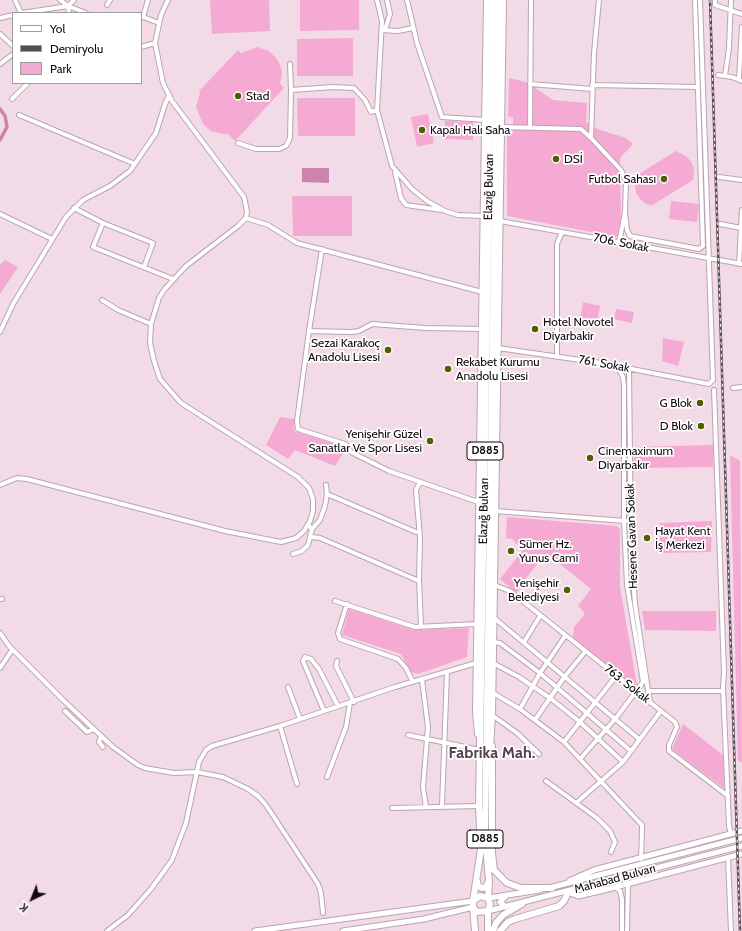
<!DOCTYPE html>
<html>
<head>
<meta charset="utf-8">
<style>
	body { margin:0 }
	#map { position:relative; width:742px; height:931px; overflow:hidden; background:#f3dae7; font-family:Cabin,sans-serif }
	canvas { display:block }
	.legend { position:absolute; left:12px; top:12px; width:130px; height:72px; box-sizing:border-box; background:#fff; border:1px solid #a09d9e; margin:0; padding:5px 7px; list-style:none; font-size:12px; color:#11090d }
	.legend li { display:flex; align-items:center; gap:8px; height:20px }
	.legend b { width:20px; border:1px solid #a09d9e }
	.north { position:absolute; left:12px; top:879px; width:40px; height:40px; -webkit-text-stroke:3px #fff; paint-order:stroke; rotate:223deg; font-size:11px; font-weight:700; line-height:16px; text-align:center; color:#11090d }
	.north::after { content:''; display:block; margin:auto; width:14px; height:18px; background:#11090d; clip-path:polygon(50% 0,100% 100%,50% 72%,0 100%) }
</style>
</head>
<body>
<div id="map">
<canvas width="742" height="931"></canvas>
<ul class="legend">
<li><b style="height:5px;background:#fff"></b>Yol</li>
<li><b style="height:5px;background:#594b52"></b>Demiryolu</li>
<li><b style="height:11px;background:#f4aad3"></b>Park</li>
</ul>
<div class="north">K</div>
</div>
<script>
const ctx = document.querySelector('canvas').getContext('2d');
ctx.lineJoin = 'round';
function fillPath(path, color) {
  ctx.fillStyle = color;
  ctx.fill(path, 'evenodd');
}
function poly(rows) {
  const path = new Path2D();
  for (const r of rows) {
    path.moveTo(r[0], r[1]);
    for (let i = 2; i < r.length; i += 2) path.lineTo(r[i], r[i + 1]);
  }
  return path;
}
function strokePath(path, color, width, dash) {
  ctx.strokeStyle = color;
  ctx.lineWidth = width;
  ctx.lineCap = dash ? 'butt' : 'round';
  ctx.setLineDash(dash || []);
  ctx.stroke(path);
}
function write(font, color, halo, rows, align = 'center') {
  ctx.font = font + ' Cabin,sans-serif';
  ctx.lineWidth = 3.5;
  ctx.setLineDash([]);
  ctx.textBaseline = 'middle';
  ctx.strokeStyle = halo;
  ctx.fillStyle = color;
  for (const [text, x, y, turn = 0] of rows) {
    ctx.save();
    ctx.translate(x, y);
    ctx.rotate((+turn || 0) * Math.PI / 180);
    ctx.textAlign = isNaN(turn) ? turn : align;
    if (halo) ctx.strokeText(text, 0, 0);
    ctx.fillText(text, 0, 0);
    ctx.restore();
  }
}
fillPath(poly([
	[210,0,269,0,270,31,212,34],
	[300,0,359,0,359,30,300,31],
	[353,38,353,76,297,76,297,39],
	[257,47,269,51,277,59,281,67,282,75,280,83,284,88,235,141,228,134,223,134,211,131,203,124,196,107,200,93,199,91,238,50,241,53],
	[509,78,526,82,553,100,587,103,586,122,597,129,626,138,633,144,620,158,621,222,618,237,507,216,507,136,513,133,513,118,508,116],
	[297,98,355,98,355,136,298,136],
	[428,114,434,143,417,147,411,117],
	[445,121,473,122,473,140,444,139],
	[676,151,687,157,692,163,694,169,693,180,651,206,645,203,640,199,636,192,634,177],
	[292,196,352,196,352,236,293,236],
	[671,201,699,204,697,222,669,219],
	[5,260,18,267,0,294,0,265],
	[583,302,600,306,597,323,580,320],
	[616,309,634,312,632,323,614,319],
	[663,338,684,342,678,366,662,361],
	[280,417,294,419,294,431,341,446,344,452,335,466,295,450,288,459,266,445],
	[713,445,713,467,634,468,634,447],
	[730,455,740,461,742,762,738,761],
	[507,517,617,526,620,529,620,587,637,685,634,686,573,638,574,627,584,615,584,612,578,606,591,589,546,553,523,582,524,583,516,593,500,579,523,550,512,539,506,538],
	[712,521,711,552,660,553,660,523],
	[349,609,414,630,469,628,467,657,418,674,411,672,401,654,342,635],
	[642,611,716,611,716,631,645,630],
	[683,724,723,755,724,788,672,749]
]), '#f4aad3');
fillPath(poly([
	[302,168,329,168,329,183,302,182]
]), '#cc84ac');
strokePath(poly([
	[0,109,5,116,7,127,0,140]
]), '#cc84ac', 3.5);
const minor = poly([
	[15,0,21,13],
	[60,0,68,6,86,13],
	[148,0,143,17,159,23],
	[377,0,382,21,377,110],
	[407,0,417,43,442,117,485,120],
	[715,0,715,5,742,14],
	[107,5,110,0],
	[68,6,69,13],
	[22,13,68,6,74,0],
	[0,18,13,15],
	[382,30,398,31,413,28],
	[385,30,390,14,387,0],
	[0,34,13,46],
	[141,47,155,43],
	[0,64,13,54],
	[290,64,291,90],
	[718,75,732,77,742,81],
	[725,76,729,48,731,0],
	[739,79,742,27],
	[530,84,592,89],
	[592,85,698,87],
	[12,99,28,83],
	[19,115,135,164],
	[502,127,581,129,591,138,621,170,626,181,625,212,619,243],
	[530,127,531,0],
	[591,138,594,53,599,0],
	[238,143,256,149,279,149,286,146,290,138,291,90,333,87,354,88,365,100,371,112,377,110,392,166,412,189,427,201,445,211,458,215,484,216],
	[395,172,401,198,406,205,441,210],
	[719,177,742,180],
	[74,208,103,223,153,243,144,267],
	[625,212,627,230,630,236,699,249,703,246,695,0],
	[0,214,52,239],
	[246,218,268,225,297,243,482,292],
	[500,221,742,264],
	[103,223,93,247,173,279],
	[720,224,741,228],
	[322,249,309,331,297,421,298,429,345,444,351,452,389,471,478,502],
	[739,264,742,210],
	[102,300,118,310,151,324],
	[309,331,352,332,359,331,372,324,426,328,482,329],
	[0,332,13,304,66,217,83,200,110,186,130,171,156,133,165,104,169,96],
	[498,348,601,363,709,384,713,380,700,0],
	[557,357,557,244,562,232],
	[629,368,631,549,635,604,650,703],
	[733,388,742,387],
	[714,390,724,672,723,688,729,826,731,834],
	[420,482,416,490,420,538,419,579,421,627],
	[0,485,17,478,27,479,225,531,281,542,296,538,304,531,310,521,313,511,313,499,309,488,298,477,181,403,160,379,154,361,150,343,151,324,159,298,164,290,186,266,238,226,246,218,247,211,244,197,172,101,163,83,155,43,161,15,168,0],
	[327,494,416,532],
	[495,511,626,521],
	[312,529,320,520,325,506,327,494,326,485],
	[312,537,320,538,419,581],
	[293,554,302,551,308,545,312,529,308,525],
	[494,585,510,591,675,722,677,727,669,745,669,751,728,796],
	[0,599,2,599],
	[335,601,415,627,477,624],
	[347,604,338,633,340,639,398,659,406,668,413,682],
	[493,617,639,739],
	[0,633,9,646,63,700,113,747,138,765,145,768,174,773,197,772,223,777,248,789,258,796,266,805,318,884,321,893,323,913],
	[493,642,500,643,540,673,631,751],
	[524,642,540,616],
	[337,661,336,666,354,702],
	[493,663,519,677,550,698,580,722,623,762],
	[0,668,12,650],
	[422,680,428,727,423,787,426,807],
	[288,687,300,719],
	[650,691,723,691],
	[493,693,520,709,564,742,639,822,642,825,642,831,641,859],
	[520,709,540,673,565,636],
	[65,711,87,732,94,729],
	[324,711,303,661,305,657,311,659,319,669,338,706],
	[492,715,517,733,539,754],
	[535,720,565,676,585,652],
	[280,726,297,784],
	[408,735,480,750],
	[101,736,99,742,103,747],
	[564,742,616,676],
	[580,759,616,718,643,682,627,585,624,521,624,385,623,377,617,366],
	[327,777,346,727,350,703],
	[546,781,597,818,610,831,615,842,611,852],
	[576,803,623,762,660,712],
	[442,806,447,672],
	[392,808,479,806],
	[728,858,731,931],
	[615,887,620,891,622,899,622,931],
	[107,931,128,915,151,889,172,860,186,823,199,762,206,750,212,746,280,726,395,687,476,663],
	[627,931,628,884]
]);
const major = poly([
	[569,881,594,870,742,831],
	[549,888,742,838],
	[568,892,578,896,600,891,742,854],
	[506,896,500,902,506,907],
	[488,898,540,890],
	[488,911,742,846],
	[255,931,473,901],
	[343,931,424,919,473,907]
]);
const highway = poly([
	[478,734,476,712,487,0],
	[492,746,492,853,494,870,507,883,521,888,552,888],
	[490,749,492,715,503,0],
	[477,881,478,886,482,888,486,887,489,881],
	[488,898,489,881,485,834,498,0],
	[473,901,481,849,479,806,492,0],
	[473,907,475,931],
	[488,911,477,912,473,907,473,901,480,896,488,898,490,904,488,911,488,931],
	[493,931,496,923,503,915,522,904],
	[500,931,508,922,515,919,559,906,564,901,568,892]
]);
strokePath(minor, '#bba4b0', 6);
strokePath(major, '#bba4b0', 7);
strokePath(highway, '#bba4b0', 8);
strokePath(minor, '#fff', 4);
strokePath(major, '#fff', 5);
strokePath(highway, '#fff', 6);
const rail = poly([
	[710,0,740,931]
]);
strokePath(rail, '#594b52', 2.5);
strokePath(rail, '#fff', 1, [3]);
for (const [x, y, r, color] of [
	[238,96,4,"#505f00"],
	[422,130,4,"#505f00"],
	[556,159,4,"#505f00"],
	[664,179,4,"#505f00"],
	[535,329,4,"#505f00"],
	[388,350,4,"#505f00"],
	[448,369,4,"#505f00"],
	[700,403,4,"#505f00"],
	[701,426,4,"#505f00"],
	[430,441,4,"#505f00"],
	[590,458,4,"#505f00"],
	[647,538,4,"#505f00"],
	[511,551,4,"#505f00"],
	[567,590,4,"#505f00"]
]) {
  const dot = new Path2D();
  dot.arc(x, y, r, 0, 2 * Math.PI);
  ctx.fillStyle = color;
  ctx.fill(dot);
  strokePath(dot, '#fff', 1.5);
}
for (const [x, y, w] of [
	[485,451,36],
	[485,839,36]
]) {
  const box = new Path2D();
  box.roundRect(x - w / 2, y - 9, w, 18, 3);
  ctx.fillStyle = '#fff';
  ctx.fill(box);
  strokePath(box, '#11090d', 1);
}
write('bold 11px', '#11090d', null, [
	["D885",485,451],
	["D885",485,839]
]);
write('12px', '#11090d', '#fff', [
	["Stad",246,96],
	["Kapalı Halı Saha",430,130],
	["DSİ",564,159],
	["Futbol Sahası",656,179,"right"],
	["Hotel Novotel",543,322],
	["Diyarbakir",543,336],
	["Sezai Karakoç",380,343,"right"],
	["Anadolu Lisesi",380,357,"right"],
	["Rekabet Kurumu",456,362],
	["Anadolu Lisesi",456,376],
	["G Blok",692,403,"right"],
	["D Blok",693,426,"right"],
	["Yenişehir Güzel",422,434,"right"],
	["Sanatlar Ve Spor Lisesi",422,448,"right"],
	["Cinemaximum",598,451],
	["Diyarbakır",598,465],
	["Hayat Kent",655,531],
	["İş Merkezi",655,545],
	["Sümer Hz.",519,544],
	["Yunus Cami",519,558],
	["Yenişehir",559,583,"right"],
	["Belediyesi",559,597,"right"]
], 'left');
write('12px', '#11090d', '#fff', [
	["Elazığ Bulvarı",489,187,-89],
	["706. Sokak",621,243,11],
	["761. Sokak",604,364,10],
	["Elazığ Bulvarı",484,511,-89],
	["Hesene Gavan Sokak",632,536,-92],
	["763. Sokak",627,684,38],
	["Mahabad Bulvarı",615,879,-15]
]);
write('bold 16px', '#57434e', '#fff', [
	["Fabrika Mah.",492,753]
]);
</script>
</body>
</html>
